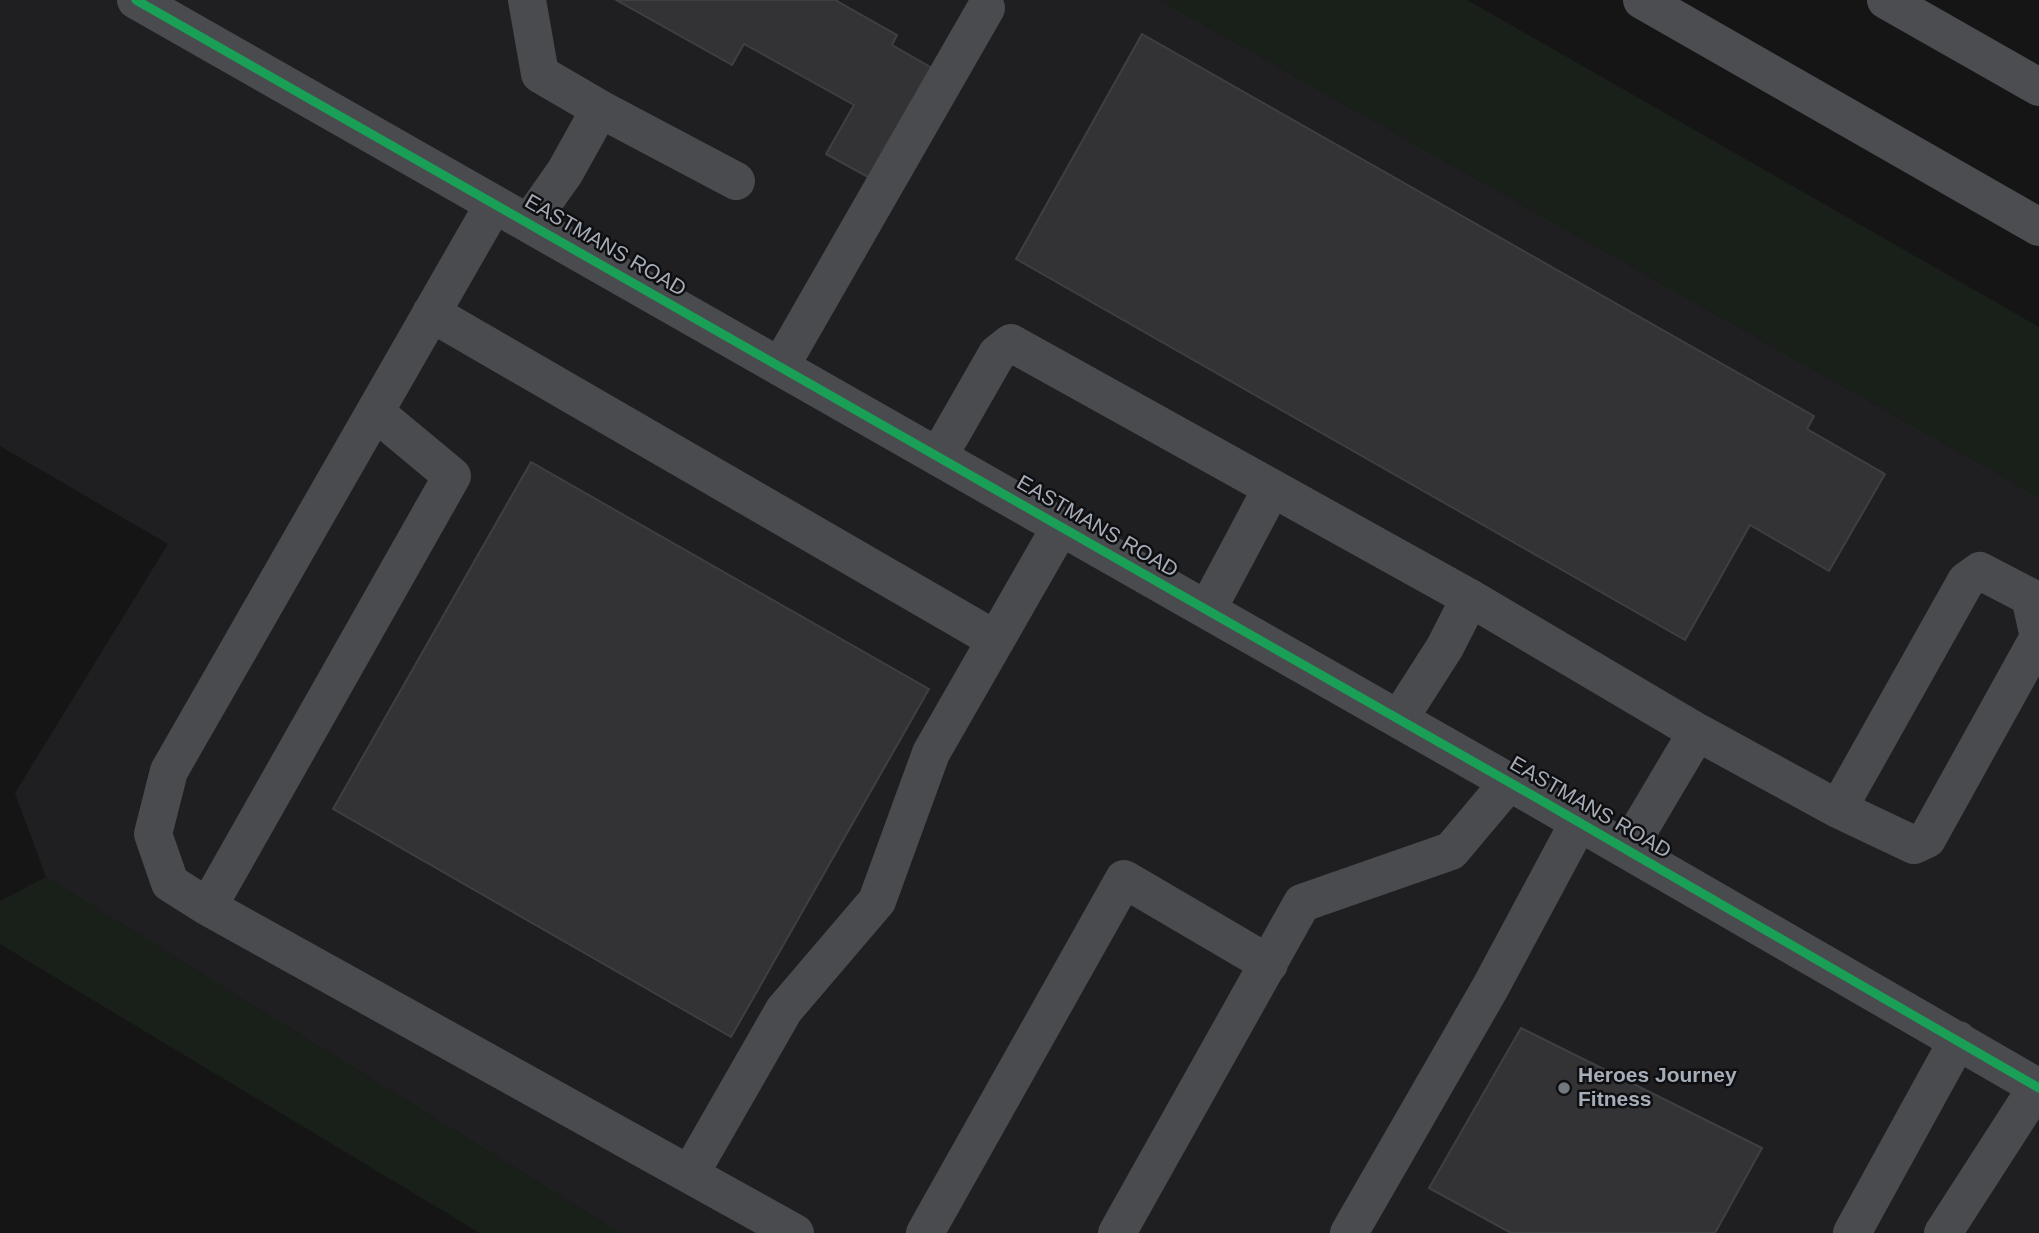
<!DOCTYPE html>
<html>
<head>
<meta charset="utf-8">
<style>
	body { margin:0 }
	canvas { display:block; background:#151515 }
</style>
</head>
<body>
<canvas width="2039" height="1233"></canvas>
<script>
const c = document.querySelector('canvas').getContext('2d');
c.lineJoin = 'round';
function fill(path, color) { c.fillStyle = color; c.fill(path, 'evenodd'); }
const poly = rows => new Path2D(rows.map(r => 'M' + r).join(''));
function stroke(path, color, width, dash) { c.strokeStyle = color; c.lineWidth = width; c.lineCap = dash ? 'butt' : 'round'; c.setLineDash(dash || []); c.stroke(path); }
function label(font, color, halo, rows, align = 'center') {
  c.font = font + ' Helvetica,sans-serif'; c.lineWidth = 5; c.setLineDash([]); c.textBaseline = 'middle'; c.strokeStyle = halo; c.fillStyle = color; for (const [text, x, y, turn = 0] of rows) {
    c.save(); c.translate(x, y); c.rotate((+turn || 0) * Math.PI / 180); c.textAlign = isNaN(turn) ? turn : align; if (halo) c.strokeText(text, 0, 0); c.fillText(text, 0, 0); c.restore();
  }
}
fill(poly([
	[0,0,1160,0,2039,497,2039,1233,620,1233,46,877,15,793,168,544,0,446]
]), '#1f1f21');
fill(poly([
	[1160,0,1467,0,2039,327,2039,497],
	[46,877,620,1233,480,1233,0,944,0,901]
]), '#192019');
const building = poly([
	[616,0,835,0,897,35,892,45,932,68,870,178,826,154,854,105,744,44,732,65,616,0],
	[1142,34,1814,416,1807,429,1885,474,1829,571,1750,525,1685,640,1016,259,1142,34],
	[531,462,929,689,731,1037,333,809,531,462],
	[1521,1028,1762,1148,1715,1233,1511,1233,1429,1188,1521,1028]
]);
fill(building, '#333335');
stroke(building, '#3d3f42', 2);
stroke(poly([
	[136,0,1537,798,2039,1088],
	[527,0,540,74,600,109],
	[494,204,169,771,153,834,170,883,208,907,795,1233],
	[529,223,565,172,600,109,736,181],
	[431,313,996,640],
	[780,367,986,8],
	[938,457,997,354,1011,343,1470,598,1697,732,1627,850],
	[1207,610,1272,488],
	[1399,719,1445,647,1470,598],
	[1697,732,1838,809,1914,845,1927,839,2039,637,2030,597,1980,571,1966,581,1838,809],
	[208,907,452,476,375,412],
	[690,1174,784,1010,877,901,931,753,1061,526],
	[925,1233,1124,879,1269,964],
	[1117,1233,1302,903,1451,851,1509,782],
	[1349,1233,1490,988,1579,822],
	[1852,1233,1958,1040],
	[1943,1233,2037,1087]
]), '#494b4e', 38);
stroke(poly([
	[1642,0,2039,227],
	[1886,0,2039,87]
]), '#4b4d50', 38);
stroke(poly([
	[136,0,1537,798,2039,1088]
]), '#1a9f57', 9);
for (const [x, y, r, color] of [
	[1564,1088,7,"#73787f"]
]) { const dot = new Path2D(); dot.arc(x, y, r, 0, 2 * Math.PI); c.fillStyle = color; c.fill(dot); stroke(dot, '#0f0f11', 2.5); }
label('21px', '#a5adb8', '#0f0f11', [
	["EASTMANS ROAD",605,246,30],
	["EASTMANS ROAD",1097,527,30],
	["EASTMANS ROAD",1590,808,30]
]);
label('bold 21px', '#a5adb8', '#0f0f11', [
	["Heroes Journey",1578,1076],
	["Fitness",1578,1100]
], 'left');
</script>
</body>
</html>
